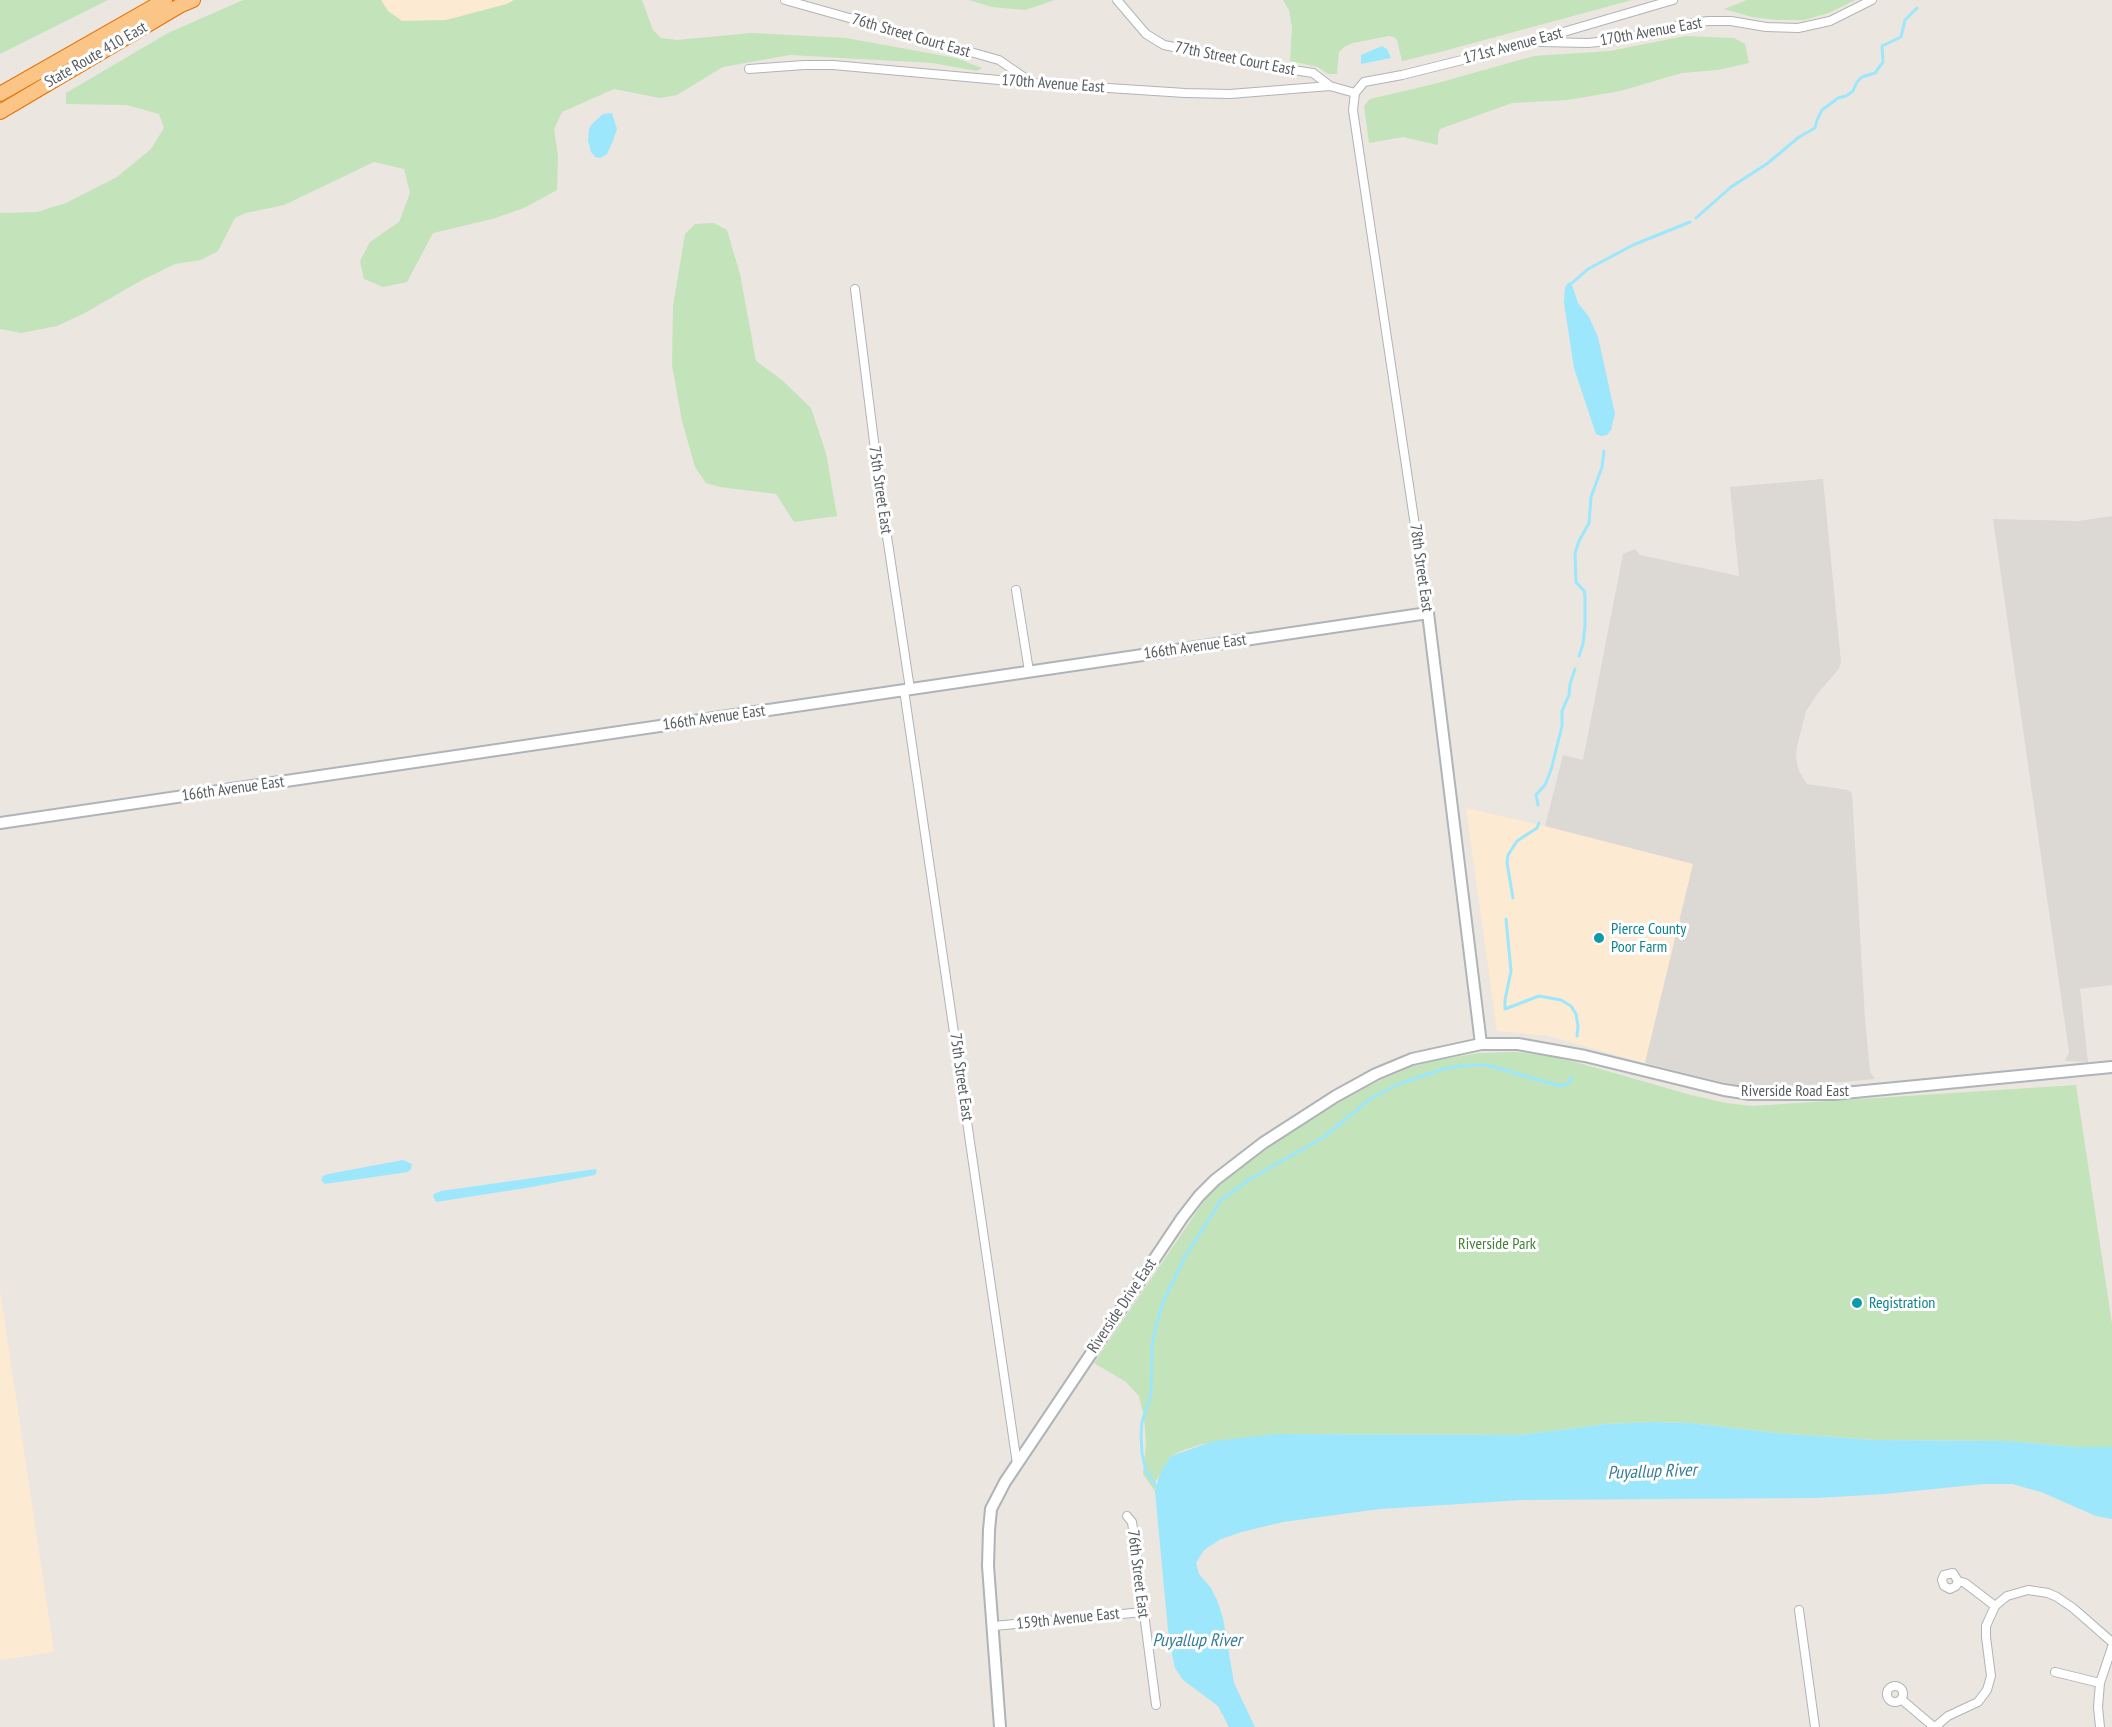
<!DOCTYPE html>
<html>
<head>
<meta charset="utf-8">
<style>
	body { margin:0 }
	canvas { display:block; background:#ebe6df }
</style>
</head>
<body>
<canvas width="2112" height="1727"></canvas>
<script>
const c = document.querySelector('canvas').getContext('2d');
c.lineJoin = 'round';
function fill(path, color) { c.fillStyle = color; c.fill(path, 'evenodd'); }
const poly = rows => new Path2D(rows.map(r => 'M' + r).join(''));
function stroke(path, color, width, dash) { c.strokeStyle = color; c.lineWidth = width; c.lineCap = dash ? 'butt' : 'round'; c.setLineDash(dash || []); c.stroke(path); }
function label(font, color, halo, rows, align = 'center') {
  c.font = font + ' "PT Sans Narrow",sans-serif'; c.lineWidth = 6; c.setLineDash([]); c.textBaseline = 'middle'; c.strokeStyle = halo; c.fillStyle = color; for (const [text, x, y, turn = 0] of rows) {
    c.save(); c.translate(x, y); c.rotate((+turn || 0) * Math.PI / 180); c.textAlign = isNaN(turn) ? turn : align; if (halo) c.strokeText(text, 0, 0); c.fillText(text, 0, 0); c.restore();
  }
}
fill(poly([
	[381,0,514,0,507,4,446,20,402,21,388,11],
	[1466,808,1545,826,1693,864,1645,1063,1548,1036,1497,1031],
	[0,1290,54,1652,0,1660]
]), '#fcead2');
fill(poly([
	[1823,479,1841,662,1839,669,1818,693,1806,711,1797,746,1796,759,1799,771,1807,784,1848,790,1852,793,1865,1019,1870,1072,1875,1079,1776,1088,1739,1086,1645,1063,1693,864,1545,826,1563,755,1583,760,1623,554,1635,549,1640,555,1739,576,1730,487],
	[2112,516,2112,985,2080,989,2088,1062,2065,1061,2069,1052,1993,519,2079,521]
]), '#dcd8d4');
fill(poly([
	[0,0,108,0,0,54],
	[243,0,381,0,388,11,402,21,446,20,507,4,514,0,642,0,653,30,661,38,677,40,752,33,846,38,956,58,982,68,977,71,932,63,790,55,723,67,677,95,660,98,614,89,562,112,554,129,558,156,557,190,524,208,492,219,433,233,407,282,383,287,364,279,360,261,370,242,399,222,410,193,404,169,374,162,284,205,246,213,235,218,218,251,201,260,175,264,142,280,83,314,57,326,21,333,0,329,0,213,37,212,66,203,117,177,151,149,164,128,159,114,127,105,66,104,66,93,168,33],
	[969,0,1055,0,1025,10,992,7],
	[1283,0,1632,0,1440,52,1402,61,1397,40,1394,37,1389,36,1353,43,1344,47,1339,52,1337,74,1328,74,1318,67,1290,61,1292,28,1289,10],
	[1747,0,1855,0,1829,13,1804,20,1777,20,1752,17,1724,9],
	[1685,36,1734,38,1745,44,1749,63,1718,70,1682,73,1620,91,1568,100,1512,103,1440,129,1438,135,1438,145,1403,137,1369,143,1364,106,1370,99,1434,84,1534,56,1610,51],
	[714,223,727,230,740,274,756,361,782,380,811,408,826,453,837,516,794,522,776,494,720,487,706,483,695,467,682,421,672,365,673,306,685,234,695,224],
	[1516,1052,1548,1056,1579,1063,1691,1095,1726,1103,1752,1106,2076,1085,2112,1324,2112,1447,2076,1447,2008,1441,1874,1440,1776,1433,1690,1423,1652,1422,1606,1424,1521,1435,1275,1434,1203,1444,1181,1451,1171,1456,1156,1481,1155,1491,1143,1474,1146,1444,1144,1418,1139,1396,1126,1382,1094,1363,1208,1195,1233,1169,1345,1099,1381,1080,1414,1066,1438,1060,1479,1053]
]), '#c3e3bb');
fill(poly([
	[1382,46,1387,49,1391,58,1361,64,1361,55],
	[612,113,617,129,613,141,607,154,600,158,595,157,591,152,588,141,589,129,592,124,603,114],
	[1571,282,1578,303,1589,317,1598,337,1615,414,1611,430,1607,435,1601,436,1596,434,1574,368,1564,303,1565,287,1568,283],
	[403,1160,412,1164,411,1169,408,1172,325,1184,321,1180,323,1176,328,1174],
	[596,1169,597,1172,595,1175,526,1188,442,1201,436,1202,433,1196,434,1194,441,1191,455,1189],
	[1652,1422,1690,1423,1776,1433,1874,1440,2008,1441,2076,1447,2112,1447,2112,1519,2096,1516,2041,1492,2012,1484,1983,1484,1885,1494,1816,1498,1522,1500,1380,1509,1283,1522,1242,1532,1221,1539,1204,1550,1196,1563,1199,1574,1211,1588,1217,1600,1223,1618,1234,1683,1255,1727,1229,1727,1218,1706,1183,1680,1175,1668,1169,1641,1155,1491,1160,1473,1171,1456,1214,1441,1275,1434,1521,1435,1606,1424]
]), '#9de7fc');
stroke(poly([
	[1696,218,1731,187,1768,163,1799,137,1815,128,1817,120,1822,110,1838,98,1846,96,1853,91,1857,82,1862,77,1875,73,1883,62,1882,46,1901,37,1905,20,1917,8],
	[1571,284,1588,269,1633,245,1690,222],
	[1579,656,1583,644,1585,626,1585,596,1584,591,1576,582,1575,553,1579,541,1589,523,1591,497,1602,467,1604,451],
	[1538,805,1536,795,1545,785,1551,770,1562,726,1562,711,1569,695,1570,684,1575,669],
	[1513,898,1507,863,1508,855,1517,841,1537,828,1539,823],
	[1506,919,1511,971,1505,1000,1505,1009,1539,996,1561,1000,1571,1006,1576,1014,1578,1026,1577,1036],
	[1156,1486,1146,1471,1142,1453,1141,1434,1142,1422,1151,1394,1152,1346,1157,1322,1164,1300,1183,1260,1221,1200,1250,1179,1324,1137,1371,1098,1401,1083,1447,1068,1471,1065,1487,1065,1560,1086,1568,1084,1572,1077]
]), '#9de7fc', 3);
const street = poly([
	[785,0,999,60,1031,82],
	[1117,0,1146,34,1164,45,1261,65,1313,73,1330,86],
	[1540,42,1588,43,1616,40,1687,24,1708,21,1731,21,1766,27,1798,28,1830,21,1872,0],
	[749,69,804,65,833,65,1032,83,1185,93,1230,94,1330,86,1355,93],
	[855,289,880,490,910,689],
	[1016,590,1029,671],
	[1428,613,1353,110,1355,93,1364,82,1402,75,1502,50,1673,0],
	[904,690,1017,1464],
	[1127,1516,1132,1522,1156,1705],
	[1958,1581,1956,1586,1950,1589,1944,1586,1942,1580,1944,1575,1953,1573,1958,1581,1965,1583,1995,1606],
	[1799,1610,1815,1727],
	[994,1626,1143,1612],
	[2055,1672,2100,1683],
	'1887 1694a8 8 0 1 1 16 0a8 8 0 1 1-16 0Z',
	[1901,1699,1934,1727],
	[1935,1727,1948,1716,1978,1702,1987,1690,1991,1676,1986,1637,1986,1626,1995,1606,2007,1596,2028,1590,2048,1593,2057,1597,2073,1608,2112,1642],
	[2100,1727,2098,1707,2100,1683,2112,1647]
]);
const secondary = poly([
	[0,823,1428,613,1481,1044],
	[1000,1727,988,1566,989,1530,991,1509,1005,1482,1182,1218,1199,1196,1215,1180,1263,1143,1336,1096,1376,1074,1412,1059,1481,1044,1518,1044,1585,1056,1724,1090,1750,1094,1834,1094,2112,1067]
]);
const highway = poly([
	[0,94,165,0],
	[0,112,181,5,193,0]
]);
stroke(street, '#b0b4b7', 10);
stroke(secondary, '#afb4b7', 14);
stroke(highway, '#e47106', 16);
stroke(street, '#fff', 8);
stroke(secondary, '#fff', 10);
stroke(highway, '#fac587', 14);
for (const [x, y, r, color] of [
	[1599,938,6,"#0f9aa8"],
	[1857,1303,6,"#0f9aa8"]
]) { const dot = new Path2D(); dot.arc(x, y, r, 0, 2 * Math.PI); c.fillStyle = color; c.fill(dot); stroke(dot, '#fff', 2); }
label('16px', '#585d60', '#fff', [
	["170th Avenue East",1651,32,-10],
	["76th Street Court East",911,36,16],
	["171st Avenue East",1513,46,-15],
	["State Route 410 East",96,55,-30],
	["77th Street Court East",1235,59,11],
	["170th Avenue East",1053,84,4],
	["75th Street East",880,490,82],
	["78th Street East",1421,568,82],
	["166th Avenue East",1195,647,-8],
	["166th Avenue East",714,718,-8],
	["166th Avenue East",233,789,-8],
	["75th Street East",961,1077,82],
	["Riverside Road East",1795,1091],
	["Riverside Drive East",1122,1306,-56],
	["76th Street East",1138,1574,83],
	["159th Avenue East",1068,1619,-6]
]);
label('16px', '#0d838f', '#fff', [
	["Pierce County",1611,929],
	["Poor Farm",1611,947],
	["Registration",1869,1303]
], 'left');
label('16px', '#428136', '#fff', [
	["Riverside Park",1497,1244]
]);
label('italic 18px', '#387d9b', '#fff', [
	["Puyallup River",1652,1472,-2],
	["Puyallup River",1197,1641]
]);
</script>
</body>
</html>
